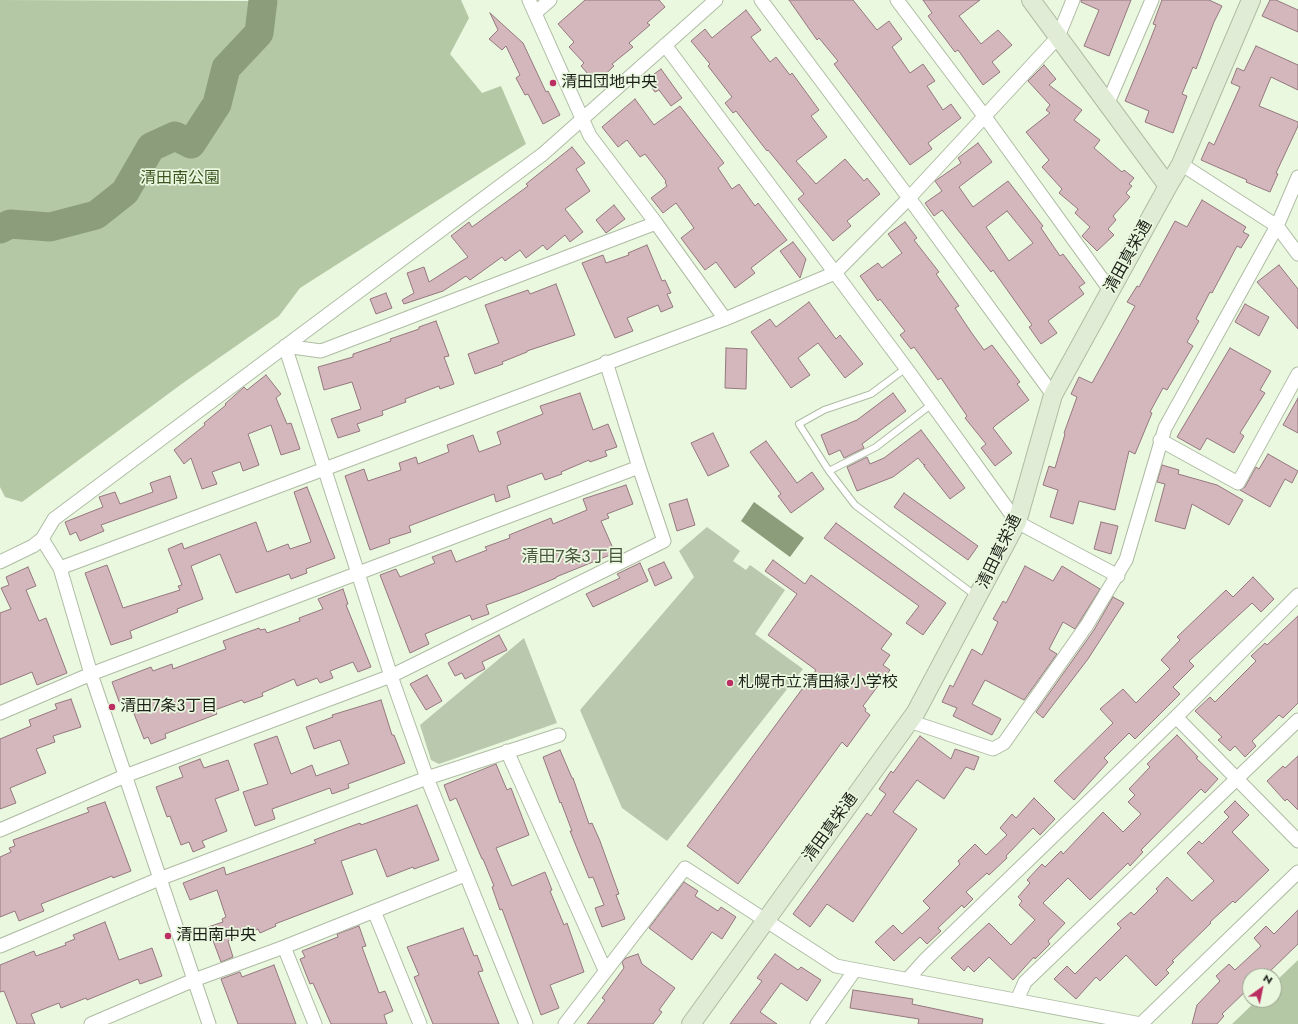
<!DOCTYPE html>
<html>
<head>
<meta charset="utf-8">
<style>
	body { margin:0 }
	#map { position:relative; width:1298px; height:1024px; overflow:hidden; background:#eaf8df; font-family:Jost,sans-serif }
	canvas { display:block }
	.north { position:absolute; left:1242px; top:968px; width:40px; height:40px; box-sizing:border-box; background:#eaf8df; border:1px solid #98a28f; border-radius:50%; rotate:33deg; font-size:11px; font-weight:700; line-height:16px; text-align:center; color:#1c2018 }
	.north::after { content:''; display:block; margin:auto; width:14px; height:18px; background:#bb2e62; clip-path:polygon(50% 0,100% 100%,50% 72%,0 100%) }
</style>
</head>
<body>
<div id="map">
<canvas width="1298" height="1024"></canvas>
<div class="north">N</div>
</div>
<script>
const c = document.querySelector('canvas').getContext('2d');
c.lineJoin = 'round';
function fill(path, color) { c.fillStyle = color; c.fill(path, 'evenodd'); }
const poly = rows => new Path2D(rows.map(r => 'M' + r).join(''));
function stroke(path, color, width, dash) { c.strokeStyle = color; c.lineWidth = width; c.lineCap = dash ? 'butt' : 'round'; c.setLineDash(dash || []); c.stroke(path); }
function label(font, color, halo, rows, align = 'center') {
  c.font = font + ' Jost,"Noto Sans JP",sans-serif'; c.lineWidth = 3.5; c.setLineDash([]); c.textBaseline = 'middle'; c.strokeStyle = halo; c.fillStyle = color; for (const [text, x, y, turn = 0] of rows) {
    c.save(); c.translate(x, y); c.rotate((+turn || 0) * Math.PI / 180); c.textAlign = isNaN(turn) ? turn : align; if (halo) c.strokeText(text, 0, 0); c.fillText(text, 0, 0); c.restore();
  }
}
fill(poly([
	[707,527,740,551,733,561,746,570,750,565,785,590,755,634,803,669,667,841,622,808,580,710,694,577,679,551],
	[524,638,557,723,439,764,431,760,420,725]
]), '#bac8ae');
fill(poly([
	[0,0,254,1,254,15,221,68,236,67,246,62,266,36,269,12,278,0,461,0,469,18,450,54,482,93,501,86,526,144,300,288,279,316,183,383,22,502,5,497,0,487],
	[1298,960,1298,1024,1232,1024,1257,1000,1274,1000,1274,983]
]), '#b5c8a5');
fill(poly([
	[256,0,276,0,267,13,263,38,253,46,243,61,226,68,227,59,237,49,257,12],
	[754,502,804,538,790,557,741,521]
]), '#8b9d7b');
stroke(poly([
	[0,229,10,224,50,227,96,215,125,192,151,147,175,136,191,144,217,104,226,68,259,33,263,0]
]), '#8b9d7b', 29);
const building = poly([
	[585,0,659,0,665,7,647,23,650,25,629,43,633,47,612,64,614,66,596,83,581,66,584,63,569,47,574,42,558,24,585,0],
	[789,0,853,0,877,30,889,21,902,39,892,47,910,73,923,64,935,81,927,86,943,110,951,104,961,118,928,143,932,149,910,165,834,64,838,61,819,38,817,40,789,0],
	[923,0,980,0,959,16,981,44,998,30,1012,45,992,62,1000,72,983,85,958,50,955,52,928,16,932,13,923,0],
	[1081,0,1131,0,1109,56,1084,46,1099,10,1081,2,1081,0],
	[1162,0,1209,0,1222,6,1214,22,1196,69,1193,67,1182,94,1187,96,1173,133,1145,122,1149,111,1125,101,1147,48,1156,25,1153,24,1162,0],
	[1270,0,1276,0,1298,10,1298,32,1262,16,1270,0],
	[746,10,761,30,751,37,770,62,776,57,790,75,792,73,819,110,811,116,827,137,796,161,816,184,845,159,864,181,867,178,880,194,847,221,851,226,833,241,798,199,804,194,768,150,767,151,736,111,733,113,725,103,732,97,708,66,710,64,691,41,705,29,712,38,746,10],
	[490,13,523,43,546,92,548,91,560,115,543,124,528,94,525,95,516,78,520,75,506,46,502,50,489,39,498,30,490,13],
	[1256,46,1298,65,1298,90,1271,77,1259,106,1298,122,1298,126,1276,173,1278,174,1270,192,1246,182,1247,180,1201,160,1209,142,1214,145,1240,87,1231,83,1237,68,1244,71,1256,46],
	[1044,65,1056,79,1049,85,1082,110,1074,120,1100,140,1094,148,1122,172,1124,170,1134,178,1129,184,1132,186,1126,193,1130,197,1113,216,1116,220,1108,229,1114,235,1097,251,1082,236,1090,227,1075,213,1078,209,1059,193,1062,189,1042,167,1049,160,1026,132,1050,113,1046,110,1050,105,1028,81,1044,65],
	[661,69,682,98,671,106,659,90,655,92,646,80,661,69],
	[635,99,654,125,680,106,724,163,718,168,732,189,739,184,755,206,758,203,787,240,751,268,755,273,735,288,716,262,705,270,681,238,694,228,676,203,663,213,651,198,667,186,665,182,666,181,645,154,640,157,627,140,618,147,602,127,635,99],
	[978,143,992,162,959,187,973,207,1008,181,1043,226,1041,228,1060,256,1063,254,1085,283,1079,287,1084,294,1048,321,1057,333,1041,344,1029,327,1032,325,993,270,991,272,942,210,934,216,925,203,942,191,935,181,961,163,958,158,978,143],
	[1007,211,1033,243,1009,261,986,227,1007,211],
	[572,147,585,163,576,169,590,191,565,209,583,232,570,242,565,235,547,250,543,245,526,258,520,250,505,261,502,257,470,280,466,276,443,291,404,304,402,300,414,293,407,273,424,267,429,282,468,257,451,236,469,222,472,227,528,186,526,184,572,147],
	[1202,200,1246,227,1243,232,1249,235,1241,248,1237,246,1212,293,1210,292,1196,319,1199,321,1187,342,1193,346,1167,390,1163,388,1150,412,1152,413,1135,454,1129,451,1115,510,1079,501,1073,524,1050,517,1058,490,1043,485,1049,466,1055,468,1065,434,1064,433,1077,397,1071,394,1079,377,1092,383,1135,306,1127,302,1137,286,1139,287,1175,221,1187,227,1202,200],
	[614,205,625,219,606,233,596,220,614,205],
	[905,222,917,238,914,240,939,272,936,274,959,306,955,308,971,332,984,350,992,345,1020,382,1017,384,1029,400,996,425,993,428,1012,453,995,466,981,448,986,444,965,418,967,416,941,378,938,380,914,347,911,349,900,335,905,331,880,299,878,301,860,276,878,263,882,268,902,253,888,234,905,222],
	[793,242,806,259,800,278,780,251,793,242],
	[647,245,662,281,665,280,671,293,667,294,673,307,661,312,658,305,627,318,633,331,615,338,582,263,603,255,606,263,629,255,628,253,647,245],
	[1279,265,1298,289,1298,329,1257,282,1279,265],
	[556,284,575,335,527,351,527,352,502,362,503,364,475,374,468,354,499,343,485,305,528,290,530,294,556,284],
	[386,293,392,308,376,314,370,299,386,293],
	[809,302,836,339,840,335,863,364,845,378,818,343,798,358,810,375,791,388,751,332,770,319,776,327,809,302],
	[1245,304,1269,317,1259,336,1235,322,1245,304],
	[436,321,449,356,444,357,454,384,440,389,439,386,405,399,406,402,382,411,383,415,357,424,360,431,338,438,331,419,361,409,352,382,324,390,318,367,353,357,353,354,391,341,390,339,419,329,419,327,436,321],
	[726,348,747,349,746,389,725,388,726,348],
	[1230,348,1271,371,1260,390,1265,393,1240,433,1244,436,1234,453,1207,438,1200,450,1177,437,1230,348],
	[266,375,281,394,276,398,287,424,291,423,300,449,281,455,271,425,248,434,259,465,243,471,240,462,212,472,217,484,202,489,191,458,184,464,174,450,205,425,204,423,226,405,225,404,244,387,247,390,266,375],
	[580,393,593,430,608,424,617,447,605,451,607,456,590,462,589,460,561,472,562,474,545,480,542,473,507,486,510,497,496,502,494,494,409,526,411,532,389,539,390,543,370,550,345,476,364,469,368,481,401,470,399,463,416,457,418,464,449,452,447,445,473,435,479,452,501,444,497,432,543,414,540,406,580,393],
	[893,393,906,411,862,444,864,448,844,458,840,450,829,455,821,435,857,420,893,393],
	[1298,398,1298,433,1283,425,1298,398],
	[921,430,965,488,950,499,924,466,925,464,924,465,918,458,893,477,857,491,847,467,867,457,870,464,884,458,921,430],
	[713,433,729,466,708,476,691,443,713,433],
	[766,441,797,483,812,472,824,489,791,513,778,496,781,494,750,452,766,441],
	[1268,454,1298,471,1292,483,1285,479,1270,507,1240,490,1245,487,1256,467,1259,469,1268,454],
	[1162,465,1179,470,1178,474,1217,485,1243,500,1229,525,1192,504,1185,529,1155,521,1165,484,1157,482,1162,465],
	[170,476,177,498,101,525,104,531,80,541,76,532,70,535,65,522,103,507,99,497,115,492,120,504,153,492,150,483,170,476],
	[626,485,633,504,607,514,609,518,601,521,615,553,556,577,556,578,520,593,486,605,489,614,472,620,470,615,425,634,429,644,410,653,380,575,396,569,400,577,435,563,432,557,451,550,456,562,487,550,485,547,510,538,509,535,551,518,553,524,587,510,583,499,626,485],
	[307,487,335,558,306,569,307,573,291,579,289,574,236,593,220,554,191,566,203,599,177,609,178,612,130,631,132,638,111,645,85,573,107,565,123,608,180,590,178,586,182,585,168,549,182,543,184,549,256,522,267,552,288,544,290,549,311,542,294,492,307,487],
	[904,493,978,546,968,560,894,507,904,493],
	[687,499,695,525,677,531,669,504,687,499],
	[1101,522,1118,526,1111,554,1094,549,1101,522],
	[836,523,946,603,923,635,906,623,919,606,824,538,836,523],
	[773,560,805,584,811,575,892,634,881,649,890,655,883,665,890,670,863,706,866,709,865,711,870,715,847,747,842,742,738,884,687,846,816,670,768,635,797,594,765,571,773,560],
	[664,562,672,578,655,586,648,569,664,562],
	[640,563,648,581,593,607,586,594,620,578,617,574,640,563],
	[1025,566,1053,581,1062,566,1100,589,1075,629,1063,622,1049,649,1057,654,1024,700,985,680,972,704,1001,719,992,735,953,716,957,708,942,702,950,685,953,687,972,649,982,655,998,622,993,619,1003,601,1006,603,1025,566],
	[28,567,36,586,26,590,39,621,46,618,67,673,37,685,32,672,0,685,0,613,11,609,1,588,9,585,6,577,28,567],
	[1253,577,1274,599,1261,612,1252,603,1189,661,1194,666,1173,687,1180,694,1135,739,1129,733,1104,758,1108,762,1074,800,1054,781,1113,723,1100,709,1123,689,1136,703,1170,669,1161,660,1180,640,1177,637,1226,590,1233,597,1253,577],
	[343,589,348,604,346,605,371,667,358,672,353,662,330,671,333,678,320,683,317,678,297,686,294,679,262,693,263,696,244,703,242,700,215,710,217,714,165,734,166,738,151,744,148,737,144,739,129,701,120,704,112,682,151,667,153,671,172,664,173,669,226,649,223,641,259,628,260,630,265,629,267,633,300,621,299,618,323,609,318,599,343,589],
	[1113,597,1124,603,1088,659,1043,718,1036,712,1094,630,1113,597],
	[1298,616,1298,703,1283,718,1279,715,1252,741,1256,746,1245,757,1235,746,1230,751,1218,740,1222,737,1195,711,1210,697,1215,702,1256,661,1251,656,1265,643,1267,645,1298,616],
	[499,635,507,650,482,662,485,669,465,679,462,673,455,676,448,663,499,635],
	[427,675,442,701,426,710,410,684,427,675],
	[71,699,81,727,53,736,55,742,36,749,46,773,10,788,16,803,0,809,0,739,31,726,29,720,57,709,55,704,71,699],
	[381,700,392,735,394,735,405,763,348,784,349,788,332,794,330,788,272,809,275,819,255,826,243,792,268,784,254,744,277,736,291,774,312,765,316,776,349,764,340,740,314,749,306,727,333,717,332,715,381,700],
	[1177,735,1198,757,1196,758,1218,779,1205,793,1201,789,1141,850,1143,852,1130,866,1128,863,1090,900,1068,878,1043,903,1065,923,1048,941,1050,944,1035,959,1034,957,1013,980,989,957,974,972,968,966,964,971,951,958,989,923,1011,945,1035,920,1019,905,1022,901,1018,897,1030,883,1027,880,1042,864,1045,867,1061,851,1063,854,1103,812,1123,832,1141,814,1128,802,1135,795,1129,789,1150,767,1147,764,1177,735],
	[920,736,951,759,955,749,979,757,974,770,966,767,944,799,917,780,893,812,917,829,853,922,827,904,810,927,793,914,867,813,871,816,886,794,879,789,891,771,893,773,920,736],
	[560,750,572,778,573,778,589,824,592,823,600,841,619,894,616,895,625,919,602,927,595,908,604,905,593,877,589,878,570,831,572,831,561,802,560,803,543,757,560,750],
	[1298,756,1298,810,1287,799,1285,801,1267,781,1283,766,1285,768,1298,756],
	[200,759,204,768,228,760,239,790,215,799,227,831,202,841,205,847,193,852,189,842,181,845,170,816,167,817,156,787,183,777,179,767,200,759],
	[496,764,507,790,511,788,529,835,496,848,512,886,545,872,552,890,550,891,564,925,567,923,584,972,550,985,559,1008,541,1015,502,909,500,910,492,887,494,886,483,859,482,859,456,798,450,801,444,785,496,764],
	[1034,798,1055,819,1040,835,1033,828,1006,856,1007,858,989,875,987,873,966,892,973,899,964,908,962,905,938,928,941,931,927,944,920,937,894,961,875,942,893,925,902,934,930,908,923,901,960,864,958,861,975,844,986,855,1007,835,1000,828,1012,814,1016,818,1034,798],
	[1235,801,1249,815,1232,832,1269,870,1235,903,1233,901,1210,922,1211,923,1172,961,1174,962,1166,970,1169,973,1156,986,1126,955,1100,981,1096,977,1076,999,1054,979,1067,966,1075,974,1121,928,1117,924,1131,912,1134,915,1158,891,1156,889,1167,877,1192,901,1214,881,1187,853,1199,841,1202,844,1229,817,1224,812,1235,801],
	[105,802,131,871,113,878,112,876,41,904,44,911,19,921,15,911,0,917,0,857,11,852,9,848,15,846,13,840,89,812,87,808,105,802],
	[417,805,439,860,414,869,413,867,387,877,376,849,341,861,353,894,275,924,276,926,260,933,258,929,228,941,233,957,221,962,208,927,223,922,222,919,226,917,217,890,190,900,183,883,224,867,226,875,316,843,314,840,330,834,360,823,361,825,417,805],
	[684,882,698,891,695,896,718,911,721,907,736,917,722,939,712,932,692,960,649,928,684,882],
	[1298,910,1298,944,1265,976,1250,976,1250,987,1222,1014,1224,1016,1217,1024,1192,1024,1197,1005,1220,981,1216,976,1229,964,1235,970,1261,946,1254,938,1266,926,1274,934,1298,910],
	[105,922,119,960,152,948,162,976,140,984,138,979,87,1000,86,998,61,1008,59,1003,31,1014,35,1024,17,1024,4,991,0,992,0,965,34,951,36,956,66,945,65,943,75,939,73,935,105,922],
	[359,926,366,946,362,947,379,993,385,991,393,1011,384,1015,387,1024,331,1024,313,983,310,984,300,959,305,957,302,951,338,937,337,934,359,926],
	[463,928,474,956,477,955,483,971,478,972,499,1024,433,1024,414,977,419,975,407,947,463,928],
	[638,954,642,964,675,988,659,1010,662,1012,653,1024,587,1024,605,1000,602,998,624,968,622,962,626,958,638,954],
	[775,954,798,970,801,967,821,980,807,1001,781,983,760,1012,777,1024,730,1024,762,981,757,978,775,954],
	[274,965,296,1024,238,1024,221,979,240,972,242,977,274,965],
	[853,990,913,999,912,1004,983,1019,982,1024,918,1024,919,1019,850,1008,853,990]
]);
fill(building, '#d4b7bd');
stroke(building, '#94787e', 1);
const lane = poly([
	[906,368,871,394,824,410,799,424,829,471,855,505,976,596],
	[829,471,876,447,932,404]
]);
const street = poly([
	[529,0,590,136,656,223,725,319],
	[761,0,909,198,1053,395],
	[897,0,985,117,1110,290],
	[535,13,550,0],
	[665,45,906,368,1017,522,1118,576],
	[1107,105,1152,0],
	[1181,164,1277,226,1298,254],
	[1160,440,1238,483,1298,374],
	[42,539,60,568,91,674,209,1024],
	[0,562,33,546,42,539,54,519,543,154,716,0],
	[60,568,725,319,835,273,909,198,1058,37,1073,0],
	[0,713,91,674,639,467],
	[1176,717,1298,841],
	[909,721,993,749,1004,743,1087,625,1126,560,1165,428,1277,226,1298,177],
	[507,751,605,970],
	[0,830,125,776,391,676,664,541,639,467,606,362],
	[374,911,420,1024],
	[0,946,159,879,427,778,559,735],
	[284,947,315,1024],
	[908,979,924,961,1176,717,1298,595],
	[1017,1000,1025,982,1298,720],
	[91,1024,194,980,284,947,465,875],
	[526,1024,427,778,391,676,285,346,321,351,656,223],
	[565,1024,685,868,836,966,1141,1024,1298,872],
	[817,1024,855,970]
]);
const secondary = poly([
	[1168,186,1181,164,1251,0],
	[691,1024,916,712,1017,522,1053,395,1168,186,1031,0]
]);
stroke(lane, '#afbca4', 8);
stroke(street, '#afbca4', 15);
stroke(secondary, '#afbca4', 20);
stroke(lane, '#fff', 6);
stroke(street, '#fff', 13);
stroke(secondary, '#e0ecd5', 18);
for (const [x, y, r, color] of [
	[553,83,4,"#bb2e62"],
	[730,683,4,"#bb2e62"],
	[112,707,4,"#bb2e62"],
	[168,936,4,"#bb2e62"]
]) { const dot = new Path2D(); dot.arc(x, y, r, 0, 2 * Math.PI); c.fillStyle = color; c.fill(dot); stroke(dot, '#eaf8df', 1.5); }
label('16px', '#1c2018', '#eaf8df', [
	["清田団地中央",561,83],
	["札幌市立清田緑小学校",738,683],
	["清田7条3丁目",120,707],
	["清田南中央",176,936]
], 'left');
label('16px', '#3c5521', '#eaf8df', [
	["清田南公園",180,179]
]);
label('16px', '#1c2018', '#eaf8df', [
	["清田真栄通",1129,257,-61],
	["清田真栄通",1000,552,-64],
	["清田真栄通",831,828,-54]
]);
label('17px', '#4c5742', '#eaf8df', [
	["清田7条3丁目",573,558]
]);
</script>
</body>
</html>
